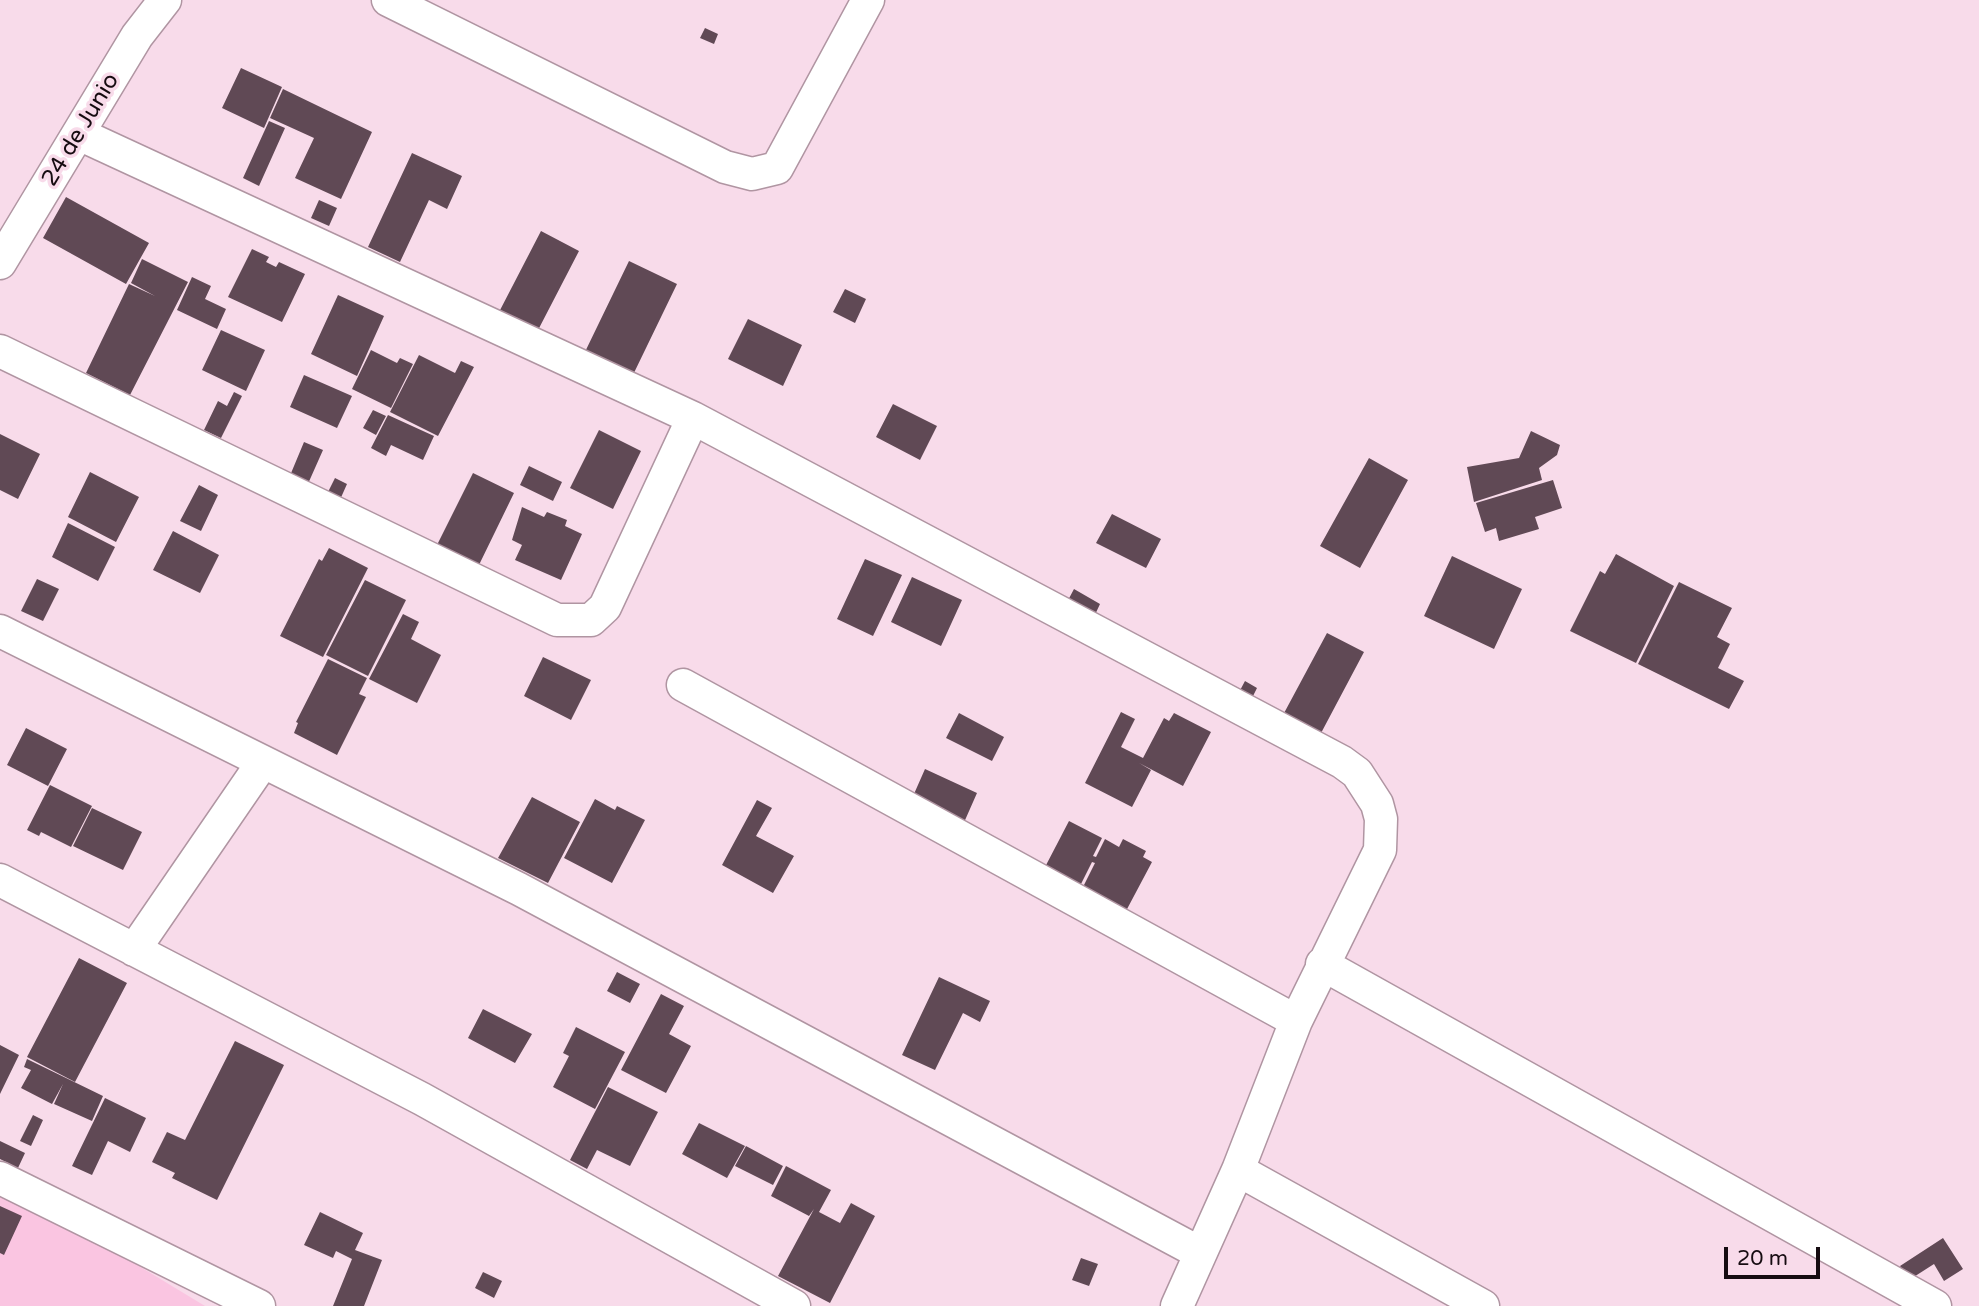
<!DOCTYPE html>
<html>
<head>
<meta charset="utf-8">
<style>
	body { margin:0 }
	#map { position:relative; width:1979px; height:1306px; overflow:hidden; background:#f8dbea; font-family:"Varela Round",sans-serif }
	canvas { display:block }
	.scale { position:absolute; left:1724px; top:1247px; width:96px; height:32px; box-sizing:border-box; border:4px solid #160c11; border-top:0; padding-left:9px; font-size:21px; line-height:24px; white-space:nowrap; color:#160c11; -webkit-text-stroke:5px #f8dbea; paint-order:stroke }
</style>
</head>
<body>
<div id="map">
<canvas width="1979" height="1306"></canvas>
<div class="scale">20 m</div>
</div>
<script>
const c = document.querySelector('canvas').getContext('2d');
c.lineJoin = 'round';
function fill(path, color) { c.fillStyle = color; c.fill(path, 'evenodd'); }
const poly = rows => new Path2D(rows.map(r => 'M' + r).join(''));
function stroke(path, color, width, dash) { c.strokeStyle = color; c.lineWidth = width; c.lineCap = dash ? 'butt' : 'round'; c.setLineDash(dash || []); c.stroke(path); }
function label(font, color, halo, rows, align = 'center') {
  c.font = font + ' "Varela Round",sans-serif'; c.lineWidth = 7; c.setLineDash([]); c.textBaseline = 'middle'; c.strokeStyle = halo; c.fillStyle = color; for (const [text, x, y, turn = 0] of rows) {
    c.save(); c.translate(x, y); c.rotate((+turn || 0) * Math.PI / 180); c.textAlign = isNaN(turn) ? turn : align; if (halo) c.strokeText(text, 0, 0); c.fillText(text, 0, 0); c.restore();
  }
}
fill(poly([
	[0,1182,205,1306,0,1306]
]), '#fac5e1');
fill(poly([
	[705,28,718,34,714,44,700,38],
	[241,68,282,87,264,128,222,108],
	[283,89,372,132,341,199,295,178,314,138,270,118],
	[269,121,285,128,259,186,243,178],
	[412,153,462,176,447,209,429,200,400,262,368,247],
	[66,197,149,243,126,284,43,238],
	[319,200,337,208,329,226,311,218],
	[541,231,579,251,536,334,498,314],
	[252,249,269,257,266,262,276,267,279,262,305,274,282,322,228,297],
	[142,259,188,282,130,395,86,373,129,284,155,296,131,283],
	[629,261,677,284,631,379,583,356],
	[192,277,211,286,205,299,226,309,217,329,177,310],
	[845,289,866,299,855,323,833,312],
	[338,295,384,316,357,376,311,354],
	[748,319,802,345,783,386,728,359],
	[221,330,265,350,246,391,202,370],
	[371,350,397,363,400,358,413,364,391,408,352,389],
	[419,355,455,373,461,361,474,367,438,436,390,412],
	[304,375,352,396,337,428,290,407],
	[234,392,242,396,221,438,204,430,218,401,227,406],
	[893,404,937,426,920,460,876,437],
	[373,410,386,416,376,435,363,428],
	[388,415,434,436,423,460,391,445,386,456,371,448],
	[599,430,641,451,613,509,570,488],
	[1531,431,1560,445,1557,455,1539,468,1542,480,1474,502,1467,467,1519,458],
	[0,434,40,454,18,499,0,490],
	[304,442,323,450,307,486,289,478],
	[1369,458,1408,480,1360,568,1320,546],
	[529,466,562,482,553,501,520,485],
	[90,472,139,497,116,542,68,517],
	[473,473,514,493,477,569,437,545],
	[335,478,347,484,339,502,326,496],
	[1553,480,1562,508,1535,517,1539,529,1499,541,1496,528,1485,532,1476,503],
	[199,485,218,495,201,531,180,521],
	[522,507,544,517,547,512,567,520,565,526,582,534,561,580,515,560,522,545,512,540],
	[1112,514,1161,539,1146,568,1096,543],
	[68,523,115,547,98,581,52,557],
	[173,531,219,555,200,593,153,570],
	[329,548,368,568,323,657,280,636,319,559,322,561],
	[1616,554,1674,586,1636,663,1570,631,1600,571,1605,574],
	[1452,556,1522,589,1494,649,1424,616],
	[865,559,902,575,873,636,837,619],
	[912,577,962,600,941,646,891,622],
	[37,579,59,589,43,621,21,611],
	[365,580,406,600,368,676,326,655],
	[1679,582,1732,608,1717,637,1730,644,1718,668,1744,681,1729,709,1638,664],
	[1074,589,1100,604,1093,619,1066,604],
	[403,614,419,622,411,639,441,655,417,703,369,679],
	[1327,633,1364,652,1320,735,1283,715],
	[543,657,591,680,571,720,524,696],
	[328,659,367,678,359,694,366,697,337,755,294,733,298,723,296,722],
	[1245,681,1257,688,1250,702,1237,696],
	[1121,712,1135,719,1121,747,1143,758,1164,718,1169,721,1174,713,1211,732,1183,786,1139,763,1151,770,1132,807,1085,783],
	[959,713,1004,737,992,761,946,738],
	[26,728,67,749,48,786,7,765],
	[925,769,977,793,962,827,910,803],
	[50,785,92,806,71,847,41,832,39,836,27,830],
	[532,797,580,822,548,883,498,858],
	[595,799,615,810,617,806,645,820,612,883,564,858],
	[757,800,772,808,756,836,794,856,773,893,722,865],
	[92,808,142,832,123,870,73,846],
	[1069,821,1102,838,1093,856,1096,857,1105,839,1119,847,1123,839,1146,851,1143,857,1152,862,1126,911,1082,889,1095,863,1092,862,1079,888,1044,869],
	[79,958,127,983,75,1082,27,1057],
	[617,972,640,984,630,1003,607,991],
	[939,977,990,1001,980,1022,963,1013,935,1070,902,1055],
	[661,994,684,1006,669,1034,691,1046,666,1093,621,1070],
	[483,1009,532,1034,515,1063,468,1038],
	[576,1027,625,1052,595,1109,553,1087,569,1056,563,1053],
	[235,1041,284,1065,217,1200,172,1178,175,1173,152,1162,167,1132,185,1140],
	[0,1045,19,1055,0,1094],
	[27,1059,103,1096,92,1121,54,1104,63,1084,52,1104,21,1088,31,1070,24,1067],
	[608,1087,658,1112,630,1166,597,1150,587,1169,570,1160],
	[105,1098,146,1118,130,1152,108,1141,92,1175,72,1166],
	[33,1115,43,1120,31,1146,20,1141],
	[699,1123,745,1146,727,1178,682,1154],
	[0,1141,25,1153,18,1168,0,1159],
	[746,1146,783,1166,773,1185,735,1166],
	[786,1166,831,1190,819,1212,840,1223,851,1203,875,1216,830,1303,778,1276,814,1209,809,1216,771,1196],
	[0,1206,22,1216,4,1255,0,1253],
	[320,1212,363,1233,355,1250,382,1260,364,1306,333,1306,352,1259,336,1251,333,1258,304,1245],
	[1943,1238,1963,1269,1944,1281,1934,1264,1909,1280,1900,1266],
	[1081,1258,1098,1264,1089,1286,1072,1280],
	[483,1272,502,1281,494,1298,475,1288]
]), '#604955');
const street = poly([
	[388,0,725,167,752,174,777,168,868,0],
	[79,134,693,418,1342,762,1357,773,1377,804,1381,819,1380,850,1296,1021,1238,1170,1177,1306],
	[0,263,137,36,165,0],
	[0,351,557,620,591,620,605,607,693,418],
	[0,631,519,889,1200,1253],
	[683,685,1296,1021],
	[0,880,422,1099,794,1306],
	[134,950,263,762],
	[1322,964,1935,1306],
	[1238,1170,1483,1306],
	[0,1178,259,1306]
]);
stroke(street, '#b095a2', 35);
stroke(street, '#fff', 32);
label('23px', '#160c11', '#f8dbea', [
	["24 de Junio",81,130,-59]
]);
</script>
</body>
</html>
